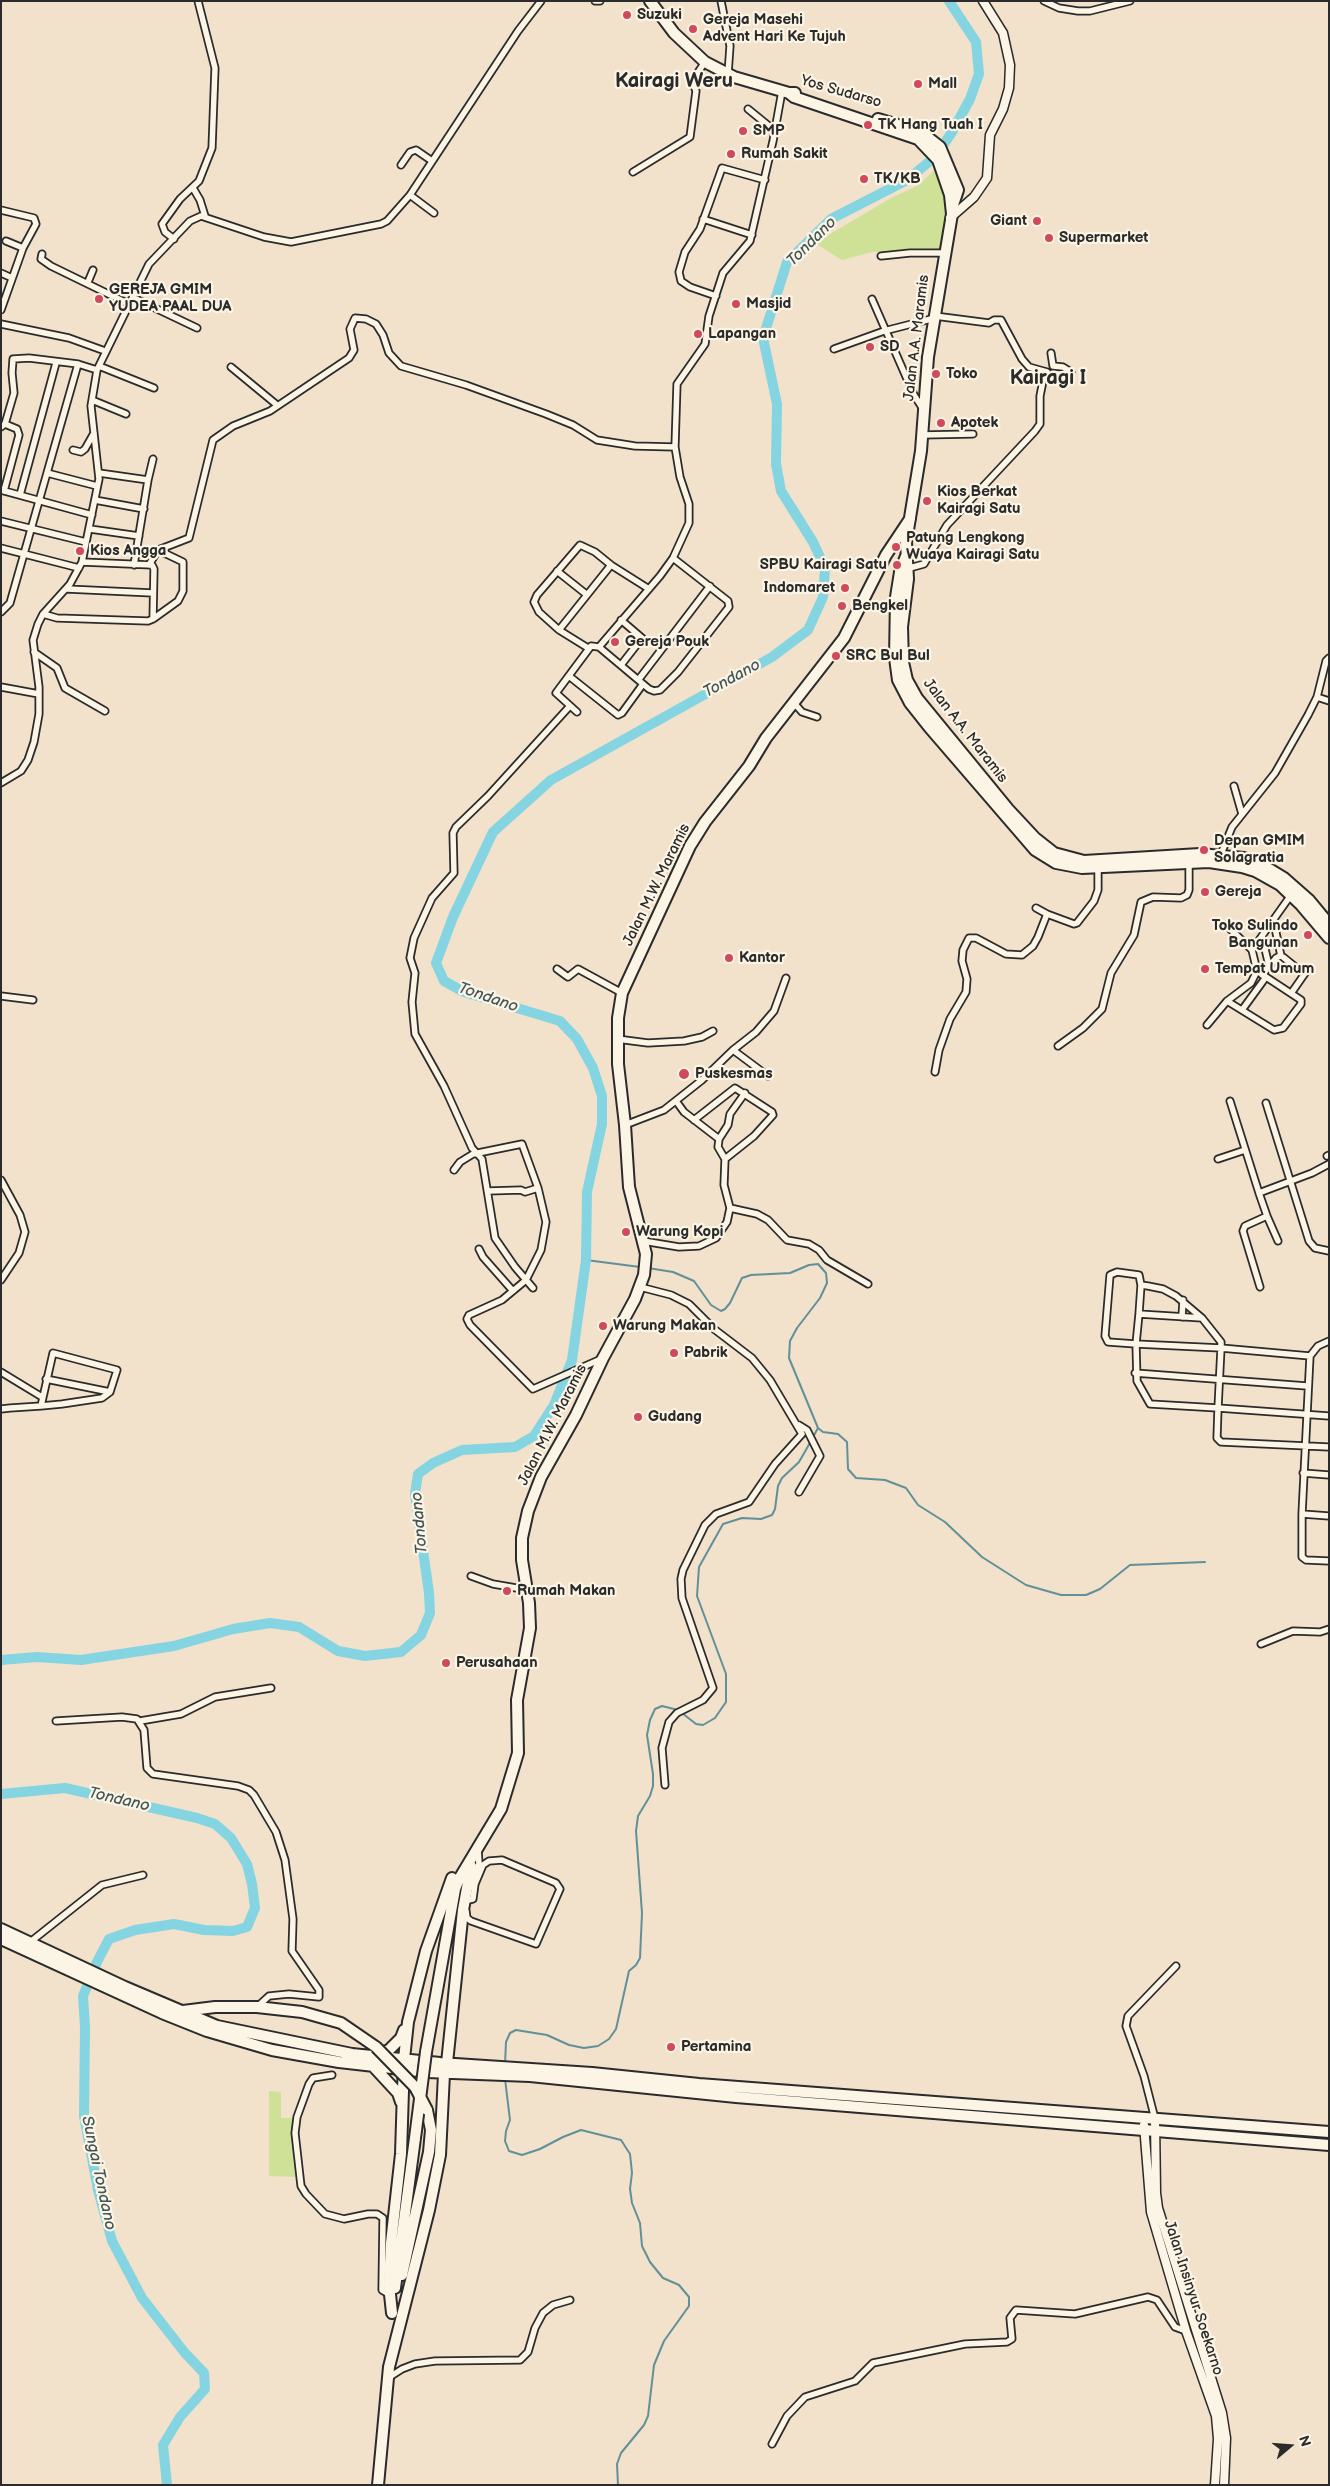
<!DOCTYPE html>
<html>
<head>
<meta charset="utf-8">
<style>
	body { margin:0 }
	#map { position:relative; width:1330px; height:2486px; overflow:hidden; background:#f2e1cb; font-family:"Balsamiq Sans",sans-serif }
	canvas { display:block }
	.frame { position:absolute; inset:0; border:2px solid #2b2b2b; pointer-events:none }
	.north { position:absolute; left:1265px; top:2421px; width:50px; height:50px; -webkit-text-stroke:4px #fcf5e5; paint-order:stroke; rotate:72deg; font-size:14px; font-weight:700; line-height:20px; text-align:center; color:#2b2b2b }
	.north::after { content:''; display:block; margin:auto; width:18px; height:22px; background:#2b2b2b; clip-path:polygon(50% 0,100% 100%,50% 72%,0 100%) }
</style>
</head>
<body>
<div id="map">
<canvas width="1330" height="2486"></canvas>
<div class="frame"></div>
<div class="north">N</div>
</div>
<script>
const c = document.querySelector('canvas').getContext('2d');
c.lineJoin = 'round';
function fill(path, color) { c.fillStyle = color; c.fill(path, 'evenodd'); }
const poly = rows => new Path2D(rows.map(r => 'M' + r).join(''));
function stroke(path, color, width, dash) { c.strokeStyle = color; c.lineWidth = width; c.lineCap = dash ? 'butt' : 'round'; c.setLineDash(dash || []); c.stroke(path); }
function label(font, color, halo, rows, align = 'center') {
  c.font = font + ' "Balsamiq Sans",sans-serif'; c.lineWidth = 4.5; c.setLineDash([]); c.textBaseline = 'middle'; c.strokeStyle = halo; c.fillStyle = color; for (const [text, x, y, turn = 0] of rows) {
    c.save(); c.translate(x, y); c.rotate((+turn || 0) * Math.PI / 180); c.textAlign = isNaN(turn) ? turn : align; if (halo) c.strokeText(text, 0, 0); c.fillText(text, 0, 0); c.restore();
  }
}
fill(poly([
	[938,167,949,196,943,252,872,252,842,260,815,243,891,198,917,186],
	[269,2091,281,2092,281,2118,293,2118,292,2136,296,2177,269,2176]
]), '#cee196');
stroke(poly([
	[586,1260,640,1267],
	[648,1268,673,1272,694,1281,711,1305,721,1311,725,1309,730,1303,742,1278,751,1275,790,1273,809,1265,818,1264,826,1273,827,1283,820,1298,797,1328,790,1341,789,1358,818,1428,823,1432,838,1434,847,1442,848,1469,856,1478,885,1480,906,1488,918,1505,945,1522,982,1557,1026,1585,1061,1595,1086,1595,1100,1589,1130,1565,1205,1562],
	[813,1437,818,1428],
	[682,1713,696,1724,703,1725,715,1718,726,1702,726,1674,697,1596,699,1567,723,1524,742,1518,761,1519,772,1515,775,1509,778,1486,782,1478,799,1462,811,1441],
	[505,2064,506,2042,510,2033,516,2030,547,2035,569,2045,584,2048,598,2046,609,2039,616,2029,629,1971,636,1965,640,1958,642,1913,636,1831,638,1816,650,1796,653,1786,653,1774,647,1735,650,1720,655,1709,662,1706,678,1710],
	[505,2079,510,2120,506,2131,505,2141,509,2151,522,2155,540,2149,563,2137,581,2130,621,2140,630,2154,632,2173,630,2189,632,2203,640,2223,642,2246,650,2262,663,2278,679,2285,689,2297,689,2306,664,2341,654,2365,648,2416,644,2425,621,2453,617,2464,618,2485]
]), '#619099', 2);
stroke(poly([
	[1,1660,37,1657,81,1660,174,1646,233,1629,270,1623,299,1627,338,1651,365,1656,401,1652,421,1635,430,1613,429,1593,415,1494,418,1474,433,1463,462,1450,515,1447,534,1436,554,1405,572,1360,586,1260,587,1192,602,1124,602,1096,593,1068,577,1039,560,1021,464,992,444,981,436,963,453,917,493,832,551,780,772,657,808,630,823,597,825,568,813,542,781,491,776,464,777,404,763,338,787,262,831,219,907,180,936,156,952,132,970,99,979,74,976,42,949,1],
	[1,1794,65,1788,197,1818,215,1824,231,1838,247,1864,252,1884,255,1908,247,1927,233,1931,204,1930,174,1924,135,1930,109,1939,97,1962,83,1996,85,2027,84,2116,98,2190,112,2241,142,2298,185,2353,204,2373,205,2389,180,2417,163,2445,167,2485]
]), '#85d4e2', 10);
const minor = poly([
	[595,1,600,1],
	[721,1,730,46,728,74],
	[1044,1,1059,8,1078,11,1090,11,1130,1],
	[748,109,775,131],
	[401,165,410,152,416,150,432,161],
	[633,172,690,137,696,91,692,81,705,62],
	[193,188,200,200,205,216],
	[410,195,434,213],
	[1,210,34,218,36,224,23,248,1,310],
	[703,219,752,235],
	[174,239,165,232,162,224,180,199,199,181,212,148,215,68,198,1],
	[6,241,23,248],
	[42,254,41,259,51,266,131,305],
	[881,256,910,253,944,253],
	[1,273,12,278],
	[88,282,93,270],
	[716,296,690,287,681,281,679,272,685,252,700,229,722,168,765,180],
	[134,298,197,328],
	[872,299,914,395,923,409],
	[1,324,69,338,105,351],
	[834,349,884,331,935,318],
	[1051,353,1053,366,1063,367,1071,372],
	[99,366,154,388],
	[231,367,277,405],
	[92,400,126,414],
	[1,427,5,424,14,393,12,373,13,359,29,358,78,364,97,370],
	[922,435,973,434],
	[73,450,81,452,85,449,94,433],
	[47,473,97,486],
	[99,473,148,480,134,565],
	[148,480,153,459],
	[1,490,92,515],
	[4,491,19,435,17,429,5,424],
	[20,495,56,363],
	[95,500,144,509],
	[1,521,86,542],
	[90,529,139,536],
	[1,548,79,568],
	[82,562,152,565,154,569,153,619],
	[149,565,158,550,189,538,213,440,233,426,270,411,349,358,354,350,350,329,355,318,366,319,376,324,383,335,389,353,401,366,466,385,546,414,573,425,597,440,635,446,675,447],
	[906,569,924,564,947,525,1035,431,1040,424,1040,396,1044,376,1047,372,1029,367,1022,359,1001,320,994,320,989,323,935,316],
	[557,571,586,594],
	[67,589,153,593],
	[1,612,10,603,78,364],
	[43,614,57,618,148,621,153,619,178,601,183,591,183,562,158,550],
	[559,630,539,612,534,602,537,595,580,545,595,552,611,565],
	[599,647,660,576,673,558,689,523,689,504,680,477,675,447,677,384,705,344,709,316,723,273,750,241,773,141,782,91],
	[588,648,559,630,611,565,649,589],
	[34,652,57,668,65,688,105,711],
	[621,665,642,638,621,620],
	[569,676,618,715,622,713,643,684],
	[639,679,710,586],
	[1,687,39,694],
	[1317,697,1329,701],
	[794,703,802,712,817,717],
	[577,712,556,693,591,646,599,647,649,689,654,691,660,690,678,672,729,607,728,601,673,558],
	[1,783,21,771,28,760,34,742,39,714,39,687,33,640,38,624,43,614,70,584,82,562,99,479,91,406,97,370,149,264,190,221,201,216,264,237,291,242,381,224,387,221,410,195,518,31,541,1],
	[1234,786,1242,814],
	[1221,854,1232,827,1275,773,1308,715,1317,697,1326,661,1329,658],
	[1036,908,1047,914],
	[1271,923,1275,928,1281,956],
	[1262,936,1269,966],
	[1252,950,1291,895],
	[557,969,568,977,578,969,622,993],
	[1262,975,1276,958,1280,956,1283,957,1304,974],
	[1292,992,1308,969],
	[1,996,33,1000],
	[1227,1001,1274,1030,1283,1028,1301,1004,1301,1000,1257,971],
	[1242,1010,1266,977],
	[1207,1025,1227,1001,1251,983,1257,971,1252,950,1226,925],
	[617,1039,648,1043,684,1041,702,1037,713,1031],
	[1058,1046,1083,1028,1102,1009,1111,973,1134,935,1141,902,1153,897,1181,898,1187,895,1189,890,1189,863],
	[733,1050,768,1076],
	[935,1072,939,1050,950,1019,966,992,967,979,962,961,963,950,969,938,976,938,1006,954,1022,955,1033,946,1038,937,1047,914,1074,924,1077,923,1094,901,1098,890,1098,869],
	[1230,1101,1259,1193],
	[1266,1103,1309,1241,1315,1248,1329,1251],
	[694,1120,735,1088,772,1112,773,1115,754,1136,725,1159],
	[625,1125,664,1110,702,1080,733,1050,756,1032,774,1011,786,978],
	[719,1139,728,1125,730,1114,745,1093],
	[1327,1156,1329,1155],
	[1218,1159,1245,1150],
	[454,1170,460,1162,473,1154,522,1144,538,1188,546,1222,541,1250,526,1280,502,1300,469,1315,467,1319,470,1325,533,1389,601,1359],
	[1,1180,20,1215,25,1232,19,1253,1,1280],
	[488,1191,521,1190,525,1192,538,1188],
	[730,1208,757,1214,768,1220,787,1240,809,1244,819,1250,827,1260,868,1284],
	[1267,1216,1278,1241],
	[643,1241,679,1247,699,1246,716,1238,727,1222,730,1208,724,1185,725,1159,718,1147,719,1139,684,1112,676,1101],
	[479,1249,483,1257,513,1291],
	[1141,1285,1139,1275,1117,1272,1110,1275,1105,1336,1108,1342,1136,1344,1139,1314,1202,1318,1221,1342,1221,1348,1136,1344,1137,1381,1150,1404,1218,1408,1221,1348,1310,1356],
	[640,1287,671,1295,689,1304,714,1329,752,1358,770,1380,802,1434,775,1464,749,1502,716,1514,705,1525,683,1570,681,1579,682,1598,713,1688,703,1700,677,1713,669,1722,662,1748,665,1785],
	[1260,1287,1243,1231,1245,1226,1267,1216,1259,1193,1312,1173,1329,1164],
	[533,1288,515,1267,495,1238,482,1159,472,1148,444,1086,415,1034,412,1002,415,973,410,958,414,938,432,898,454,873,453,833,456,827,488,796,569,707],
	[1139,1314,1141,1285,1148,1286,1163,1289,1176,1296,1202,1318],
	[1182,1317,1183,1300],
	[1329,1341,1318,1346,1310,1356,1302,1514,1329,1516],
	[1,1372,42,1397],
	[1135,1373,1307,1386],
	[46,1379,110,1392],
	[1,1409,10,1408,41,1406,62,1404,102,1398,110,1392,117,1370,53,1353,41,1406],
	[1329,1416,1218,1408,1217,1438,1221,1442,1329,1447],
	[1303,1473,1329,1475],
	[799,1492,820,1456,807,1430,799,1425],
	[1302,1514,1302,1557,1306,1560,1329,1561],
	[471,1576,493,1584,528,1590],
	[1261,1644,1293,1631,1320,1632,1329,1629],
	[56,1721,122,1717,137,1719,144,1730,147,1768,153,1774,238,1786,249,1790,254,1795,276,1832,285,1860,293,1919,292,1951,319,1990,319,1997,289,1994,269,1996,257,2007],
	[140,1721,181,1714,215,1697,271,1688],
	[472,1887,479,1864,478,1848],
	[466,1911,467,1918,471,1921,536,1944,560,1889,556,1883,502,1860,489,1861,483,1865,475,1884,473,1899,468,1900],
	[29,1943,102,1885,143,1875],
	[332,2075,313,2078,309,2084,297,2117,295,2133,301,2186,306,2194,325,2214,344,2219,368,2214,377,2214,383,2218,382,2290,389,2294],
	[1155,2119,1144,2076,1126,2026,1128,2016,1176,1966],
	[388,2378,402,2369,415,2364,435,2361,520,2360,528,2352,535,2328,543,2313,553,2305,570,2300],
	[772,2444,787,2416,805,2397,855,2381,873,2363,965,2344,1007,2342,1012,2339,1010,2318,1016,2310,1075,2314,1148,2297,1157,2300,1175,2327,1186,2331]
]);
const secondary = poly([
	[950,218,974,197,987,178,990,135,1003,109,1009,88,1010,65,1003,33,983,1],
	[1155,2120,1156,2193,1158,2208,1222,2413,1226,2438,1224,2485],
	[1144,2125,1151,2212,1186,2331,1216,2416,1218,2439,1215,2485]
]);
const trunk = poly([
	[650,1,674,33,705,62,734,77,789,93,795,93],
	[789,93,794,97,918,139,938,160,950,195,952,214,928,357,921,451,906,542,908,579,902,627,903,662,907,680,917,698,1008,809,1035,838,1054,853,1084,861,1200,854,1244,858,1261,864,1284,878,1309,900,1329,924],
	[878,119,921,132,940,147,958,190,952,208],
	[906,556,900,572,896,597,895,658,898,680,910,703,929,727,1035,850,1056,863,1082,868,1209,862,1242,867,1255,871,1280,885,1301,905,1329,938],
	[1,1929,125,1987,217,2026,352,2054,440,2063,592,2073,699,2084,1329,2132],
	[1,1939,162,2013,207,2031,272,2050,339,2062,427,2072,530,2076,736,2097,1329,2145],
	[183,2011,215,2007,257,2007,302,2012,341,2023,376,2047],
	[426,2052,455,1889,459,1879,501,1809,518,1753,517,1700,530,1628,529,1603,522,1560,522,1538,528,1511,541,1477,576,1415,603,1358,635,1299,644,1275,646,1254,629,1187,625,1125,618,1064,618,1018,622,993,690,846,705,822,749,766,766,738,844,638,886,555,910,519],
	[375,2055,389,2050,401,2038,404,2030],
	[447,2063,463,1910,471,1866],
	[373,2066,398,2093,401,2102],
	[402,2275,429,2152,431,2130,427,2110],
	[395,2288,415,2138],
	[392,2313,389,2285,391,2243,401,2154,404,2059,408,2022,426,1951,452,1878],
	[378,2485,389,2367,429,2210,440,2155,444,2074]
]);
stroke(minor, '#2b2b2b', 9);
stroke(secondary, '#2b2b2b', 11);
stroke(trunk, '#2b2b2b', 14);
stroke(minor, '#fcf5e5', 5.5);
stroke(secondary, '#fcf5e5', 8);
stroke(trunk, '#fcf5e5', 10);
const trunkBridge = poly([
	[376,2047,415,2087,427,2110],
	[415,2138,426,2052]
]);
stroke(trunkBridge, '#2b2b2b', 14, []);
stroke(trunkBridge, '#fcf5e5', 10);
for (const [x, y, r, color] of [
	[627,15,5,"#d1495b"],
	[693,29,5,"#d1495b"],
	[918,84,5,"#d1495b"],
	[868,125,5,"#d1495b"],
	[743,131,5,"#d1495b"],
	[731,154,5,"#d1495b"],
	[864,179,5,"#d1495b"],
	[1037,221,5,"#d1495b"],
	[1049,238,5,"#d1495b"],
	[99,299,5,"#d1495b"],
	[736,304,5,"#d1495b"],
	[698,334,5,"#d1495b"],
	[870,347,5,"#d1495b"],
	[936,374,5,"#d1495b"],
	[941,423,5,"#d1495b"],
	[927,501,5,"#d1495b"],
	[896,547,5,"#d1495b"],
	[80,551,5,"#d1495b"],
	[897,565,5,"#d1495b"],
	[845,588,5,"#d1495b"],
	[842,606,5,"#d1495b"],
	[615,642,5,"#d1495b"],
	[836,656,5,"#d1495b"],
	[1204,850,5,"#d1495b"],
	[1205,892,5,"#d1495b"],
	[1308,935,5,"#d1495b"],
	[729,958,5,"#d1495b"],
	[1205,969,5,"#d1495b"],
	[684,1074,6,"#d1495b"],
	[626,1232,5,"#d1495b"],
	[603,1326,5,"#d1495b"],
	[674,1353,5,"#d1495b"],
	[638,1417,5,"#d1495b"],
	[507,1591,5,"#d1495b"],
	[446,1663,5,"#d1495b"],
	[671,2047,5,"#d1495b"]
]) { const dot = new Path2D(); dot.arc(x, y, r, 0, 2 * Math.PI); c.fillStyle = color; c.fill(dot); stroke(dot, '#fcf5e5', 2); }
label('bold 15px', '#2b2b2b', '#fcf5e5', [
	["Suzuki",637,15],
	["Gereja Masehi",703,20],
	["Advent Hari Ke Tujuh",703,37],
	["Mall",928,84],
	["TK Hang Tuah I",878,125],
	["SMP",753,131],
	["Rumah Sakit",741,154],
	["TK/KB",874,179],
	["Giant",1027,221,"right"],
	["Supermarket",1059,238],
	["GEREJA GMIM",109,290],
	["YUDEA PAAL DUA",109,307],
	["Masjid",746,304],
	["Lapangan",708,334],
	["SD",880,347],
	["Toko",946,374],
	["Apotek",951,423],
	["Kios Berkat",937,492],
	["Kairagi Satu",937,509],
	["Patung Lengkong",906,538],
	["Wuaya Kairagi Satu",906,555],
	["Kios Angga",90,551],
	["SPBU Kairagi Satu",887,565,"right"],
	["Indomaret",835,588,"right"],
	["Bengkel",852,606],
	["Gereja Pouk",625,642],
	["SRC Bul Bul",846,656],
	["Depan GMIM",1214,841],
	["Solagratia",1214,858],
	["Gereja",1215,892],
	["Toko Sulindo",1298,926,"right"],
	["Bangunan",1298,943,"right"],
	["Kantor",739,958],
	["Tempat Umum",1215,969],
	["Puskesmas",695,1074],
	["Warung Kopi",636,1232],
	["Warung Makan",613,1326],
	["Pabrik",684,1353],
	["Gudang",648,1417],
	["Rumah Makan",517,1591],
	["Perusahaan",456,1663],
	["Pertamina",681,2047]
], 'left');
label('15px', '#2b2b2b', '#fcf5e5', [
	["Yos Sudarso",841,92,16],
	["Jalan A.A. Maramis",917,338,-83],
	["Jalan A.A. Maramis",965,731,52],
	["Jalan M.W. Maramis",657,885,-64],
	["Jalan M.W. Maramis",553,1425,-63],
	["Jalan Insinyur Soekarno",1193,2298,72]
]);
label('italic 16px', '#425559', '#fcf5e5', [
	["Tondano",812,242,-45],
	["Tondano",732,679,-29],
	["Tondano",488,998,19],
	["Tondano",420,1523,-95],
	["Tondano",119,1800,13],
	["Sungai Tondano",98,2173,78]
]);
label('bold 20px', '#2b2b2b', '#fcf5e5', [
	["Kairagi Weru",674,82],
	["Kairagi I",1048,379]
]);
</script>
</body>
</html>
